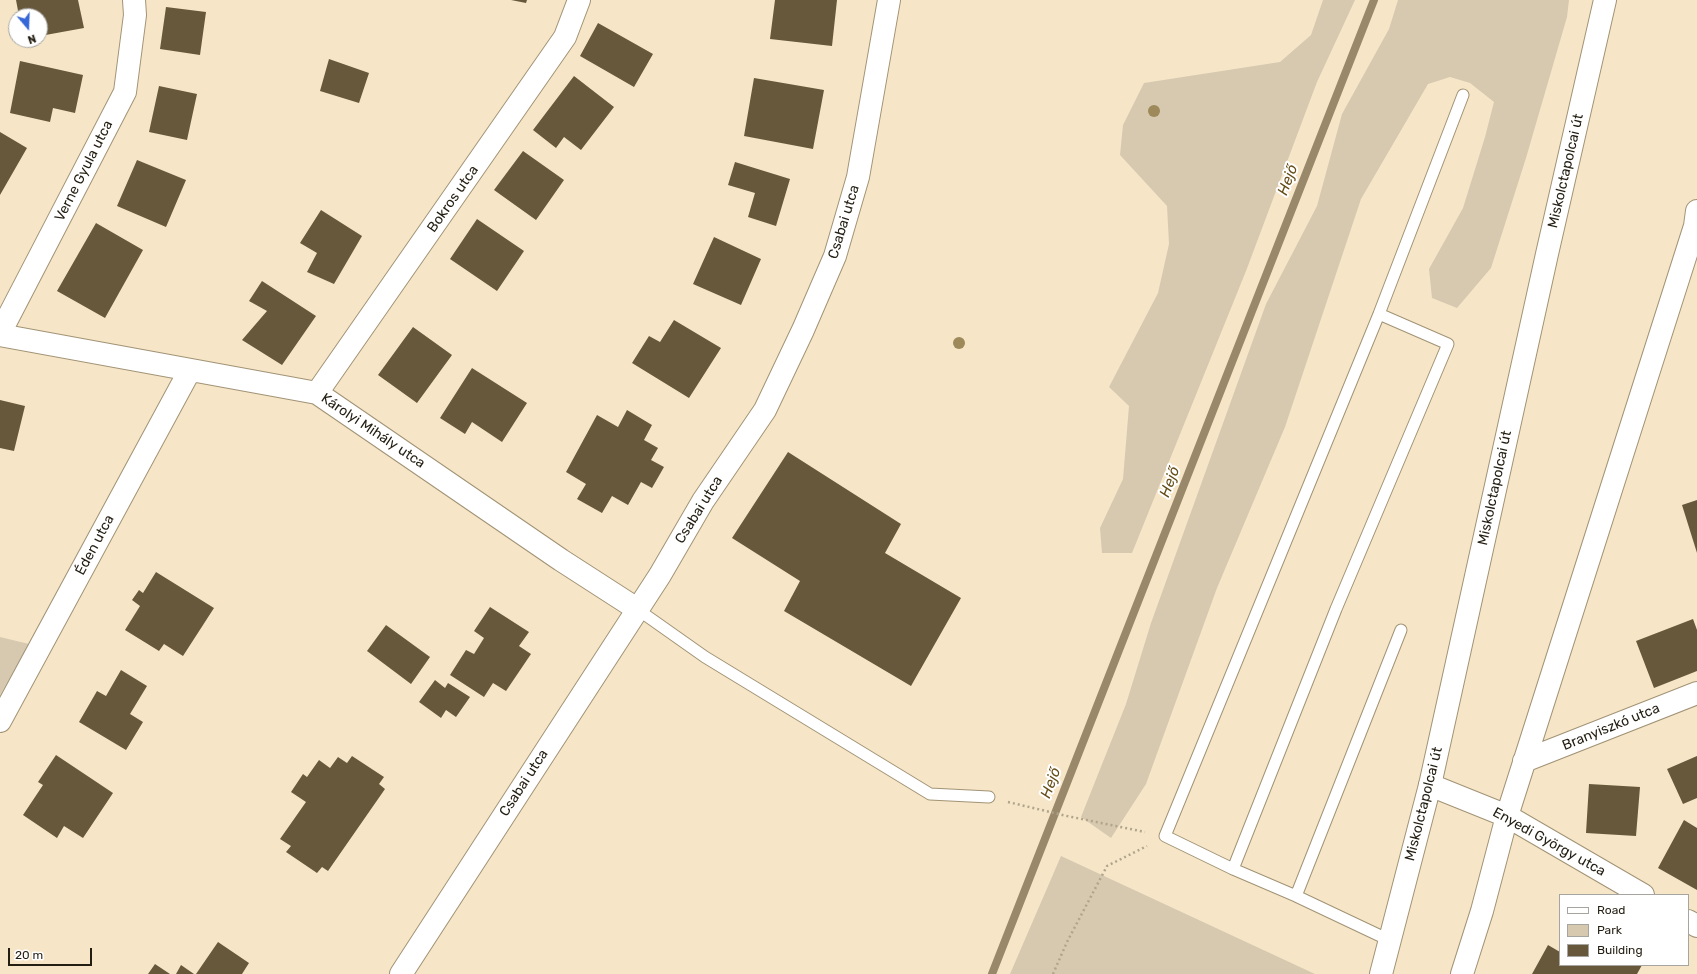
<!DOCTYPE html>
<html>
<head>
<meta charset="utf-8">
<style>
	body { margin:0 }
	#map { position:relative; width:1697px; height:974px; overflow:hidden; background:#f6e6c7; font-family:Rubik,sans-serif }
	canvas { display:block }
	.legend { position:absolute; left:1559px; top:894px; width:130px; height:72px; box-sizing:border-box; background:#fff; border:1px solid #a7a5a0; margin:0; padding:5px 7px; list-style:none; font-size:12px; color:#231e12 }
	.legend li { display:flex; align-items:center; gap:8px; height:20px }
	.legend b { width:20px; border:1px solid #a7a5a0 }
	.north { position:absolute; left:8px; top:8px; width:40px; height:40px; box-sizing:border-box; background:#fff; border:1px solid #a7a5a0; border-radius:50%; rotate:161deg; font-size:11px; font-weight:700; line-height:16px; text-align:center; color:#231e12 }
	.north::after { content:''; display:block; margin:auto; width:14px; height:18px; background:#3667d6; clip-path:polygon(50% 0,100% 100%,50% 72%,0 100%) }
	.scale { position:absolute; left:8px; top:948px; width:84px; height:18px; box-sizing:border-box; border:2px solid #231e12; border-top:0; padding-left:5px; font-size:12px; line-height:14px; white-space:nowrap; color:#231e12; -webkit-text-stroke:3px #fff; paint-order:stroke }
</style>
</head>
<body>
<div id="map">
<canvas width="1697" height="974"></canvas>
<ul class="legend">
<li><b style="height:5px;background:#fff"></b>Road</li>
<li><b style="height:11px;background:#d6c9b0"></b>Park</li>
<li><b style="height:11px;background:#67583c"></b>Building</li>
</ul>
<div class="north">N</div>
<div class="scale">20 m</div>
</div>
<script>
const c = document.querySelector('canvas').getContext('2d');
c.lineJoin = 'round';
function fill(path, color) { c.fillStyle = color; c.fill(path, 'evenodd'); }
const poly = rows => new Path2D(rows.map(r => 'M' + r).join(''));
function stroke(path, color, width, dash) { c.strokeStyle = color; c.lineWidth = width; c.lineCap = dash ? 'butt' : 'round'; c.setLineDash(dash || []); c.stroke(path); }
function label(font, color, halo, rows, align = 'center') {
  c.font = font + ' Rubik,sans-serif'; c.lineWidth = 4; c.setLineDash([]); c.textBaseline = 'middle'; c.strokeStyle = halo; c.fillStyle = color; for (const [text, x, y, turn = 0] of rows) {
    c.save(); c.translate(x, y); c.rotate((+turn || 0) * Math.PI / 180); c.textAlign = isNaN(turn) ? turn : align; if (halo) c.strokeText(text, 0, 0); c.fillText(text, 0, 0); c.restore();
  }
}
fill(poly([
	[1323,0,1355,0,1317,82,1246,271,1132,553,1102,553,1100,528,1123,479,1129,406,1109,387,1158,293,1169,244,1167,206,1120,155,1123,125,1144,83,1280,62,1311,35],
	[1398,0,1569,0,1567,17,1526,158,1491,268,1457,308,1432,298,1429,269,1463,208,1485,137,1494,102,1470,83,1450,77,1428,84,1361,199,1285,427,1217,588,1146,784,1111,838,1081,817,1126,704,1151,623,1266,304,1317,206,1342,114,1389,29],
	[0,637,29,644,0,695],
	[1061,856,1315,974,1010,974]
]), '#d6c9b0');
stroke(poly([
	[992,974,1374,0]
]), '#99896a', 8);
fill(poly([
	[16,0,78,0,84,28,40,36,40,16,19,16],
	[511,0,527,0,526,3],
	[775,0,837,0,832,46,770,39],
	[166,7,206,12,200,55,160,49],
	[598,23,653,54,634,87,580,56],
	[329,59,369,73,359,103,320,91],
	[20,61,83,75,75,113,53,108,50,122,10,113],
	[574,76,614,107,581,150,564,137,556,148,533,130],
	[754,78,824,90,813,149,744,136],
	[159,86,197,94,187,140,149,132],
	[0,132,27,148,0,195],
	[523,151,564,180,536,220,494,190],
	[137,160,186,180,166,227,117,206],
	[735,162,790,179,776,226,748,217,755,193,728,185],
	[321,210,362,236,334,284,307,272,317,253,300,243],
	[477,219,524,251,497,291,450,259],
	[96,223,143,250,105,318,57,291],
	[714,237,761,259,741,305,693,284],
	[262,281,316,316,282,365,242,340,267,311,249,301],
	[674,320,721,348,689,398,632,363,649,336,660,342],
	[413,327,452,355,417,403,378,375],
	[472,368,527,403,502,442,472,422,465,434,440,418],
	[0,400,25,406,14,451,0,448],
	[627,410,652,425,644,440,658,448,651,460,664,467,652,488,641,482,628,505,612,496,602,513,577,499,586,484,566,472,597,415,618,427],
	[788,452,901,524,885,553,961,598,911,686,784,611,800,581,732,538],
	[1697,500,1697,553,1682,505],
	[156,572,214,608,183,656,164,644,159,651,125,630,140,606,132,600,139,590,143,593],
	[490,607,529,632,519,646,531,654,506,691,493,683,484,697,450,675,466,650,474,654,484,638,474,631],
	[1693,619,1697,630,1697,671,1654,688,1636,641],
	[386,625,430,657,411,684,367,651],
	[121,670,147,686,130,714,143,722,126,750,79,722,97,691,106,696],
	[435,680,445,688,448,683,470,697,456,717,446,710,441,718,419,702],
	[56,755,113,793,83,838,64,826,57,838,23,815,43,785,38,782],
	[352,756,384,777,379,784,385,789,328,871,322,867,317,873,286,852,291,846,280,839,306,802,291,792,303,774,307,777,319,760,330,768,338,757,347,763],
	[1697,756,1697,798,1683,804,1667,769],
	[1589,784,1640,787,1636,836,1586,833],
	[1684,820,1697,828,1697,890,1658,868],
	[218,942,249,963,242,974,196,974],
	[1548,945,1560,952,1560,965,1642,965,1637,974,1532,974],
	[155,964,170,974,148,974],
	[181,965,194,974,176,974]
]), '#67583c');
const lane = poly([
	[1379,314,1448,344,1336,609,1233,869,1296,896,1389,940],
	[637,609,705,657,930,794,989,797],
	[1233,869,1165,836,1379,314,1463,95],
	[1296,896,1401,630]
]);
const street = poly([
	[0,333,125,92,135,15,134,0],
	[0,335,317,393,561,560,637,609],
	[317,393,565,37,579,0],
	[0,721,190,370],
	[1524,761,1697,693],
	[1430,785,1507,816,1643,895],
	[1688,921,1697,926],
	[401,974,660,575,703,501,765,410,803,330,835,256,858,177,889,0],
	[1462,974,1482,911,1507,816,1695,226,1697,211]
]);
const secondary = poly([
	[1381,974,1430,785,1547,254,1605,0]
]);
stroke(lane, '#a29376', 13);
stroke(street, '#a29376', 24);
stroke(secondary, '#a29376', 24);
stroke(poly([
	[1008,802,1067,816,1145,832],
	[1053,974,1067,942,1107,866,1147,846]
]), '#b0a48b', 2.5, [2, 3]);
stroke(lane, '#fff', 11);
stroke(street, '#fff', 22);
stroke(secondary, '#fff', 22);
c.fillStyle = '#9d895a';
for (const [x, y] of [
	[1154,111],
	[959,343]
]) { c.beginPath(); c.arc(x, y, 6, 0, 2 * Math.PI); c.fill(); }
label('14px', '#231e12', '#fff', [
	["Verne Gyula utca",84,171,-63],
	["Miskolctapolcai út",1566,171,-77],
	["Bokros utca",453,199,-55],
	["Csabai utca",844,222,-73],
	["Károlyi Mihály utca",373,431,34],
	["Miskolctapolcai út",1495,488,-78],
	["Csabai utca",699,510,-58],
	["Éden utca",95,545,-62],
	["Branyiszkó utca",1611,727,-22],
	["Csabai utca",524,783,-57],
	["Miskolctapolcai út",1424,804,-76],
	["Enyedi György utca",1549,842,29]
]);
label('italic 15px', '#654c16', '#fff', [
	["Hejő",1288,180,-69],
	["Hejő",1170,482,-69],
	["Hejő",1051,783,-69]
]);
</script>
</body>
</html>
